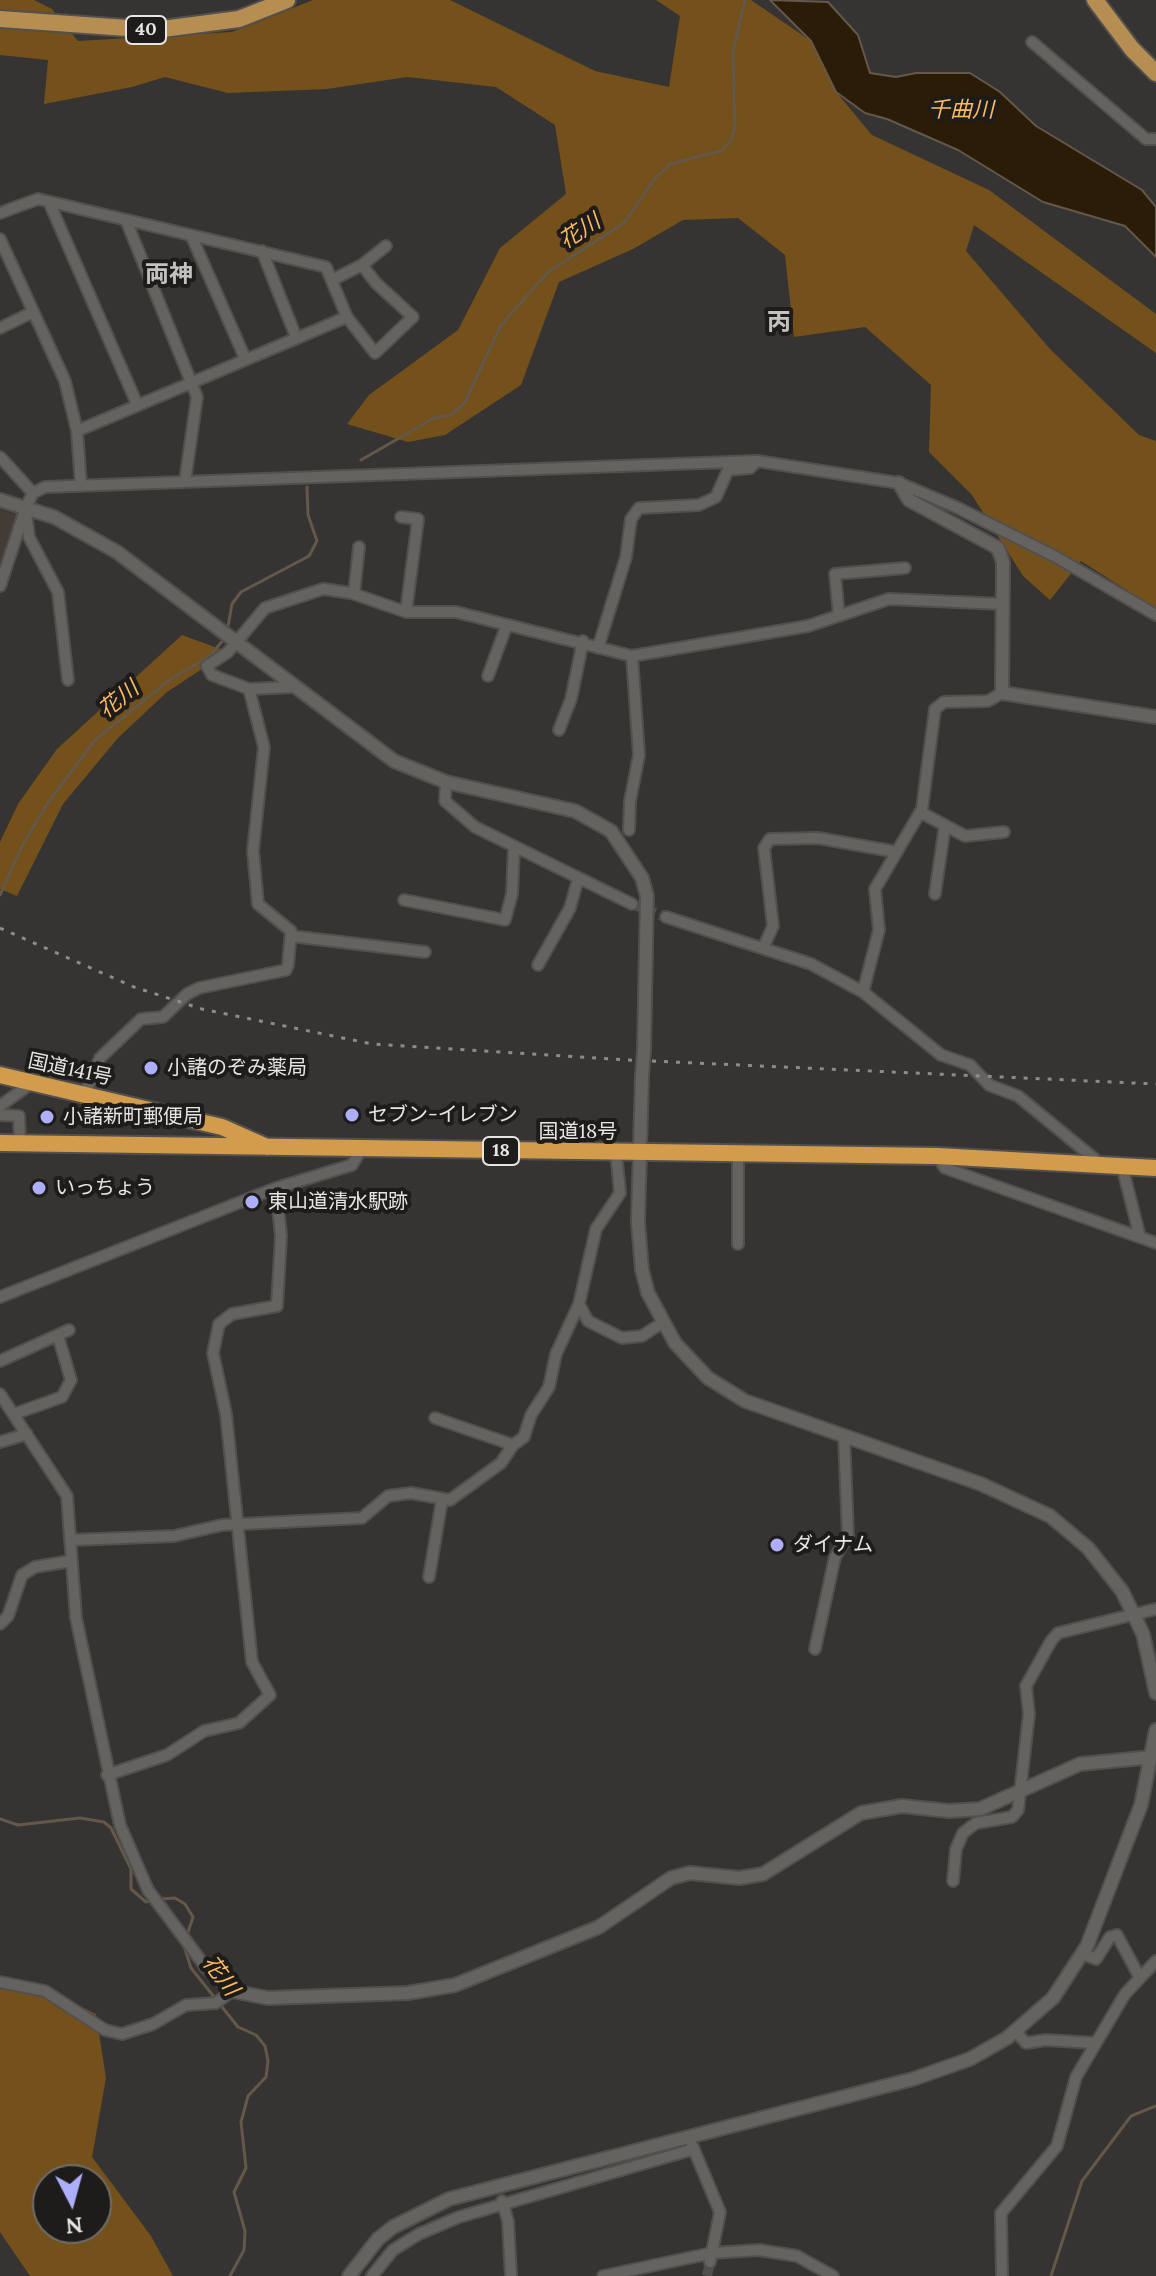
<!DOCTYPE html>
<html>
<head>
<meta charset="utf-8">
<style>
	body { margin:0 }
	#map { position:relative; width:1156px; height:2276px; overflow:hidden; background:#363432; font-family:Lora,serif }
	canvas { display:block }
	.north { position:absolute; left:32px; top:2164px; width:80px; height:80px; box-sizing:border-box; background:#1d1c1b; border:2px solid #6e6c6b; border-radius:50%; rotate:174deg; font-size:22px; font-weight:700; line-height:32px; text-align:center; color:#e7e5e4 }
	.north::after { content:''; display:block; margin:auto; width:28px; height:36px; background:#adaffb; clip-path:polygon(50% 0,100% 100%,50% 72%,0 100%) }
</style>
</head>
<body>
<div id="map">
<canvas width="1156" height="2276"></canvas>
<div class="north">N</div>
</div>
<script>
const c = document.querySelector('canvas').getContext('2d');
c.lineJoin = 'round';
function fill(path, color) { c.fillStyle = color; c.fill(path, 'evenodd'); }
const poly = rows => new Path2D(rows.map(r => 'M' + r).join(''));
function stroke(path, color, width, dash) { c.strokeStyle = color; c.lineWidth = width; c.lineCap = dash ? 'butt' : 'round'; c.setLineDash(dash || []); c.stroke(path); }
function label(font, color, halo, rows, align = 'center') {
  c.font = font + ' Lora,"Noto Sans JP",serif'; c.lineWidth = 8; c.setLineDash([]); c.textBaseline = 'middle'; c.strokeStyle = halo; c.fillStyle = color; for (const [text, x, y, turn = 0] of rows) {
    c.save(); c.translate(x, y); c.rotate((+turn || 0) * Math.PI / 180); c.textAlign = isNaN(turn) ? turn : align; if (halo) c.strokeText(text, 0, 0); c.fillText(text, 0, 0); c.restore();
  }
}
fill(poly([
	[26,507,0,597,0,510,16,514]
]), '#423c35');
fill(poly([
	[0,0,34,0,52,9,78,41,232,32,313,0,450,0,595,71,669,87,680,16,656,0,751,0,811,41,836,92,872,135,989,190,1156,314,1156,353,974,225,966,251,1050,349,1139,435,1156,441,1156,609,1081,561,1050,600,1023,576,972,495,929,452,931,385,865,327,794,337,785,255,738,218,683,220,633,249,559,282,521,385,445,435,408,442,347,424,369,395,458,330,500,248,566,194,555,125,496,87,407,77,327,89,228,93,165,77,132,87,44,104,48,60,0,55],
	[182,635,228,652,167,692,118,738,63,804,17,896,0,889,0,842,18,804,57,749],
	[31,1982,96,2014,106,2078,92,2157,151,2236,173,2276,30,2276,0,2232,0,1983],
	[48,2180,96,2180,96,2228,48,2228]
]), '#74501b');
const water = poly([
	[770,0,828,2,858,35,870,73,896,77,916,73,970,73,1000,92,1036,126,1142,190,1156,207,1156,257,1125,226,1043,202,958,150,887,119,865,113,836,92,811,41,770,0]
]);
fill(water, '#2b1c07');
stroke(water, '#635849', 2);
stroke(poly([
	[361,460,434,418,451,415,464,404,501,325,548,272,624,223,656,177,670,164,721,151,731,140,735,128,733,52,745,0],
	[227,632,232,604,241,592,309,556,317,541,308,515,307,487],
	[0,895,22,846,47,804,95,740,172,678,209,657,224,639],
	[0,1819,18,1825,80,1818,104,1822,111,1828,131,1869,131,1889,146,1902,153,1900],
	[161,1899,175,1898,185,1904,193,1917,187,1935],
	[184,1946,191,1968,238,2027,256,2035,265,2046,268,2061,266,2077,248,2096,241,2122,246,2168,234,2192,245,2231,244,2250,230,2276],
	[1051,2276,1082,2181,1131,2116,1156,2106]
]), '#635849', 3);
stroke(poly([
	[632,904,666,917],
	[707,2276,710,2262]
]), '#514f4d', 10, [10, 5]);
const minor = poly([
	[1032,42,1146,139,1156,139],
	[49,202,137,404],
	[0,213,38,199,326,267,347,317,375,353,413,317,376,283,362,265],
	[126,220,197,397,185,481],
	[191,235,245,358],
	[0,239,65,381,77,431,81,485],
	[262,251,296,337],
	[332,280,362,265,386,246],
	[0,328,33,312],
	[77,431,347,317],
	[0,457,33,493],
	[26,513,29,537,58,592,68,680],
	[401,517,418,519,406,612],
	[0,586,26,507,33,493,45,487,757,461,899,483,958,508,1056,557,1156,615],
	[354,594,359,547],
	[839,616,835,574,905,568],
	[598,648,626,557,631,519,639,508,699,505,716,497,728,470,750,468,757,461],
	[488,676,506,627],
	[294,687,249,689,212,675,207,666,228,652,265,608,323,589,351,593,406,612,456,612,632,656,808,626,889,599,1003,604],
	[559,730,571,699,583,641],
	[446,782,445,801,475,827,632,904],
	[920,812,965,836,1004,832],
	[629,830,630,801,639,755,632,656],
	[935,894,945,825],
	[404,900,505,920,512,894,514,849],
	[666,917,811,964,863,992,941,1055,970,1065,989,1085,1018,1096,1102,1165],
	[291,936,425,952],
	[764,946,773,926,764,848,770,839,818,838,897,852],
	[538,965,570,908,578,879],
	[863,992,879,930,875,889,922,809,935,709,944,702,988,701,1002,693],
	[85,1093,100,1058,141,1019,163,1017,187,994,199,988,286,970,288,965,291,931,258,904,253,851,264,747,249,689],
	[0,1106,33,1082],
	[0,1115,19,1116,20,1143],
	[738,1153,738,1244],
	[937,1156,945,1168,1156,1243],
	[1122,1166,1140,1237],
	[0,1297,276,1188,352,1165,361,1150],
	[579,1304,588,1321,622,1338,642,1336,662,1323],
	[0,1361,69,1330],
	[0,1394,67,1496,76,1618,120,1825,148,1890,205,1966],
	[14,1414,62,1397,71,1380,58,1336],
	[435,1418,513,1445],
	[0,1442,27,1434],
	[71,1540,174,1536,222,1525,362,1518,388,1496,411,1493,450,1500,501,1463,513,1445,524,1437,531,1415,549,1387,556,1354,579,1304,596,1229,620,1193,616,1152],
	[429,1577,442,1500],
	[0,1624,8,1616,22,1575,35,1567,71,1561],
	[815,1649,835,1557,848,1535,844,1436],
	[107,1775,167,1755,204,1731,239,1723,270,1695,252,1662,226,1414,213,1353,219,1324,232,1314,277,1306,281,1236,276,1188],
	[953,1881,956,1849,963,1833,976,1823,1012,1817,1018,1810,1029,1714,1026,1686,1051,1641,1058,1633,1156,1609],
	[1083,1954,1096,1959,1110,1937,1117,1935,1139,1976],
	[0,1982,45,1991,105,2030,122,2034,153,2024,186,2005,216,2003,232,1991],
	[1016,2032,1026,2043,1046,2040,1095,2043],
	[692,2145,720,2212,710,2262],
	[502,2201,508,2221,511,2276],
	[372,2276,393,2250,419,2234,459,2217,694,2149],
	[603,2276,712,2253,759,2250,797,2256,833,2276],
	[1002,2276,1001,2213,1057,2146,1076,2077,1125,1994,1156,1961]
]);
const tertiary = poly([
	[899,483,909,500,998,548,1003,562,1002,693,1156,717],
	[0,500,54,517,117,552,394,761,446,782,575,811,611,831,642,878,647,896,644,1050],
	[642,1076,638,1222,642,1270,648,1293,675,1343,708,1378,745,1401,981,1484,1050,1516,1088,1548,1122,1591,1143,1634,1156,1693],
	[205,1966,232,1991,268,1998,408,1993,455,1985,599,1927,671,1878,690,1873,739,1878,763,1874,861,1813,902,1806,949,1811,980,1809,1080,1764,1153,1757],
	[349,2276,378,2239,393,2227,449,2199,913,2079,970,2059,1007,2038,1053,1998,1087,1946,1141,1805,1156,1730]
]);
const primary = poly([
	[1095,0,1132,49,1156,73],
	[0,19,155,30,239,19,287,0]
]);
const trunk = poly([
	[0,1075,222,1127,267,1147],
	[0,1143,937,1156,1156,1168]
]);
stroke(minor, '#52504f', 14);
stroke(tertiary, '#52504f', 16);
stroke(primary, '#52504f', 20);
stroke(trunk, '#52504f', 20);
stroke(minor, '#656360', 10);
stroke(tertiary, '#656360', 12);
stroke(primary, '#b78e51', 16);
stroke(trunk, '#d29c4c', 16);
stroke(poly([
	[0,928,134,987,202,1009,372,1044,629,1060,1156,1084]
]), '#8e8c8a', 3, [4, 8]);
const tertiaryBridge = poly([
	[642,1076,644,1050]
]);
stroke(tertiaryBridge, '#52504f', 16, []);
stroke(tertiaryBridge, '#656360', 12);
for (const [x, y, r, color] of [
	[151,1068,8,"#adaffb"],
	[352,1115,8,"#adaffb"],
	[47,1117,8,"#adaffb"],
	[39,1188,8,"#adaffb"],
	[252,1202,8,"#adaffb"],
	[777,1545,8,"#adaffb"]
]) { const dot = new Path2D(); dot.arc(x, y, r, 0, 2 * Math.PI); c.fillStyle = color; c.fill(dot); stroke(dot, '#1d1c1b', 3); }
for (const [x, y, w] of [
	[146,30,40],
	[501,1151,36]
]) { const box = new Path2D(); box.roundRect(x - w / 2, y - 14, w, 28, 6); c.fillStyle = '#1d1c1b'; c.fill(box); stroke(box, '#e7e5e4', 2); }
label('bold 18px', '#e7e5e4', null, [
	["40",146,30],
	["18",501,1151]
]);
label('20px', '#e7e5e4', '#1d1c1b', [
	["小諸のぞみ薬局",167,1068],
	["セブン-イレブン",368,1115],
	["小諸新町郵便局",63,1117],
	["いっちょう",55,1188],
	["東山道清水駅跡",268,1202],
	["ダイナム",793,1545]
], 'left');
label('20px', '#e7e5e4', '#1d1c1b', [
	["国道141号",70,1070,12],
	["国道18号",578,1132]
]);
label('italic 22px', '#fdba5e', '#1d1c1b', [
	["千曲川",961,111],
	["花川",580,232,-33],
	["花川",119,700,-39],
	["花川",220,1976,53]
]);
label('bold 24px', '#c3c1be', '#1d1c1b', [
	["両神",169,275],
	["丙",779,323]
]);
</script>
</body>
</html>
